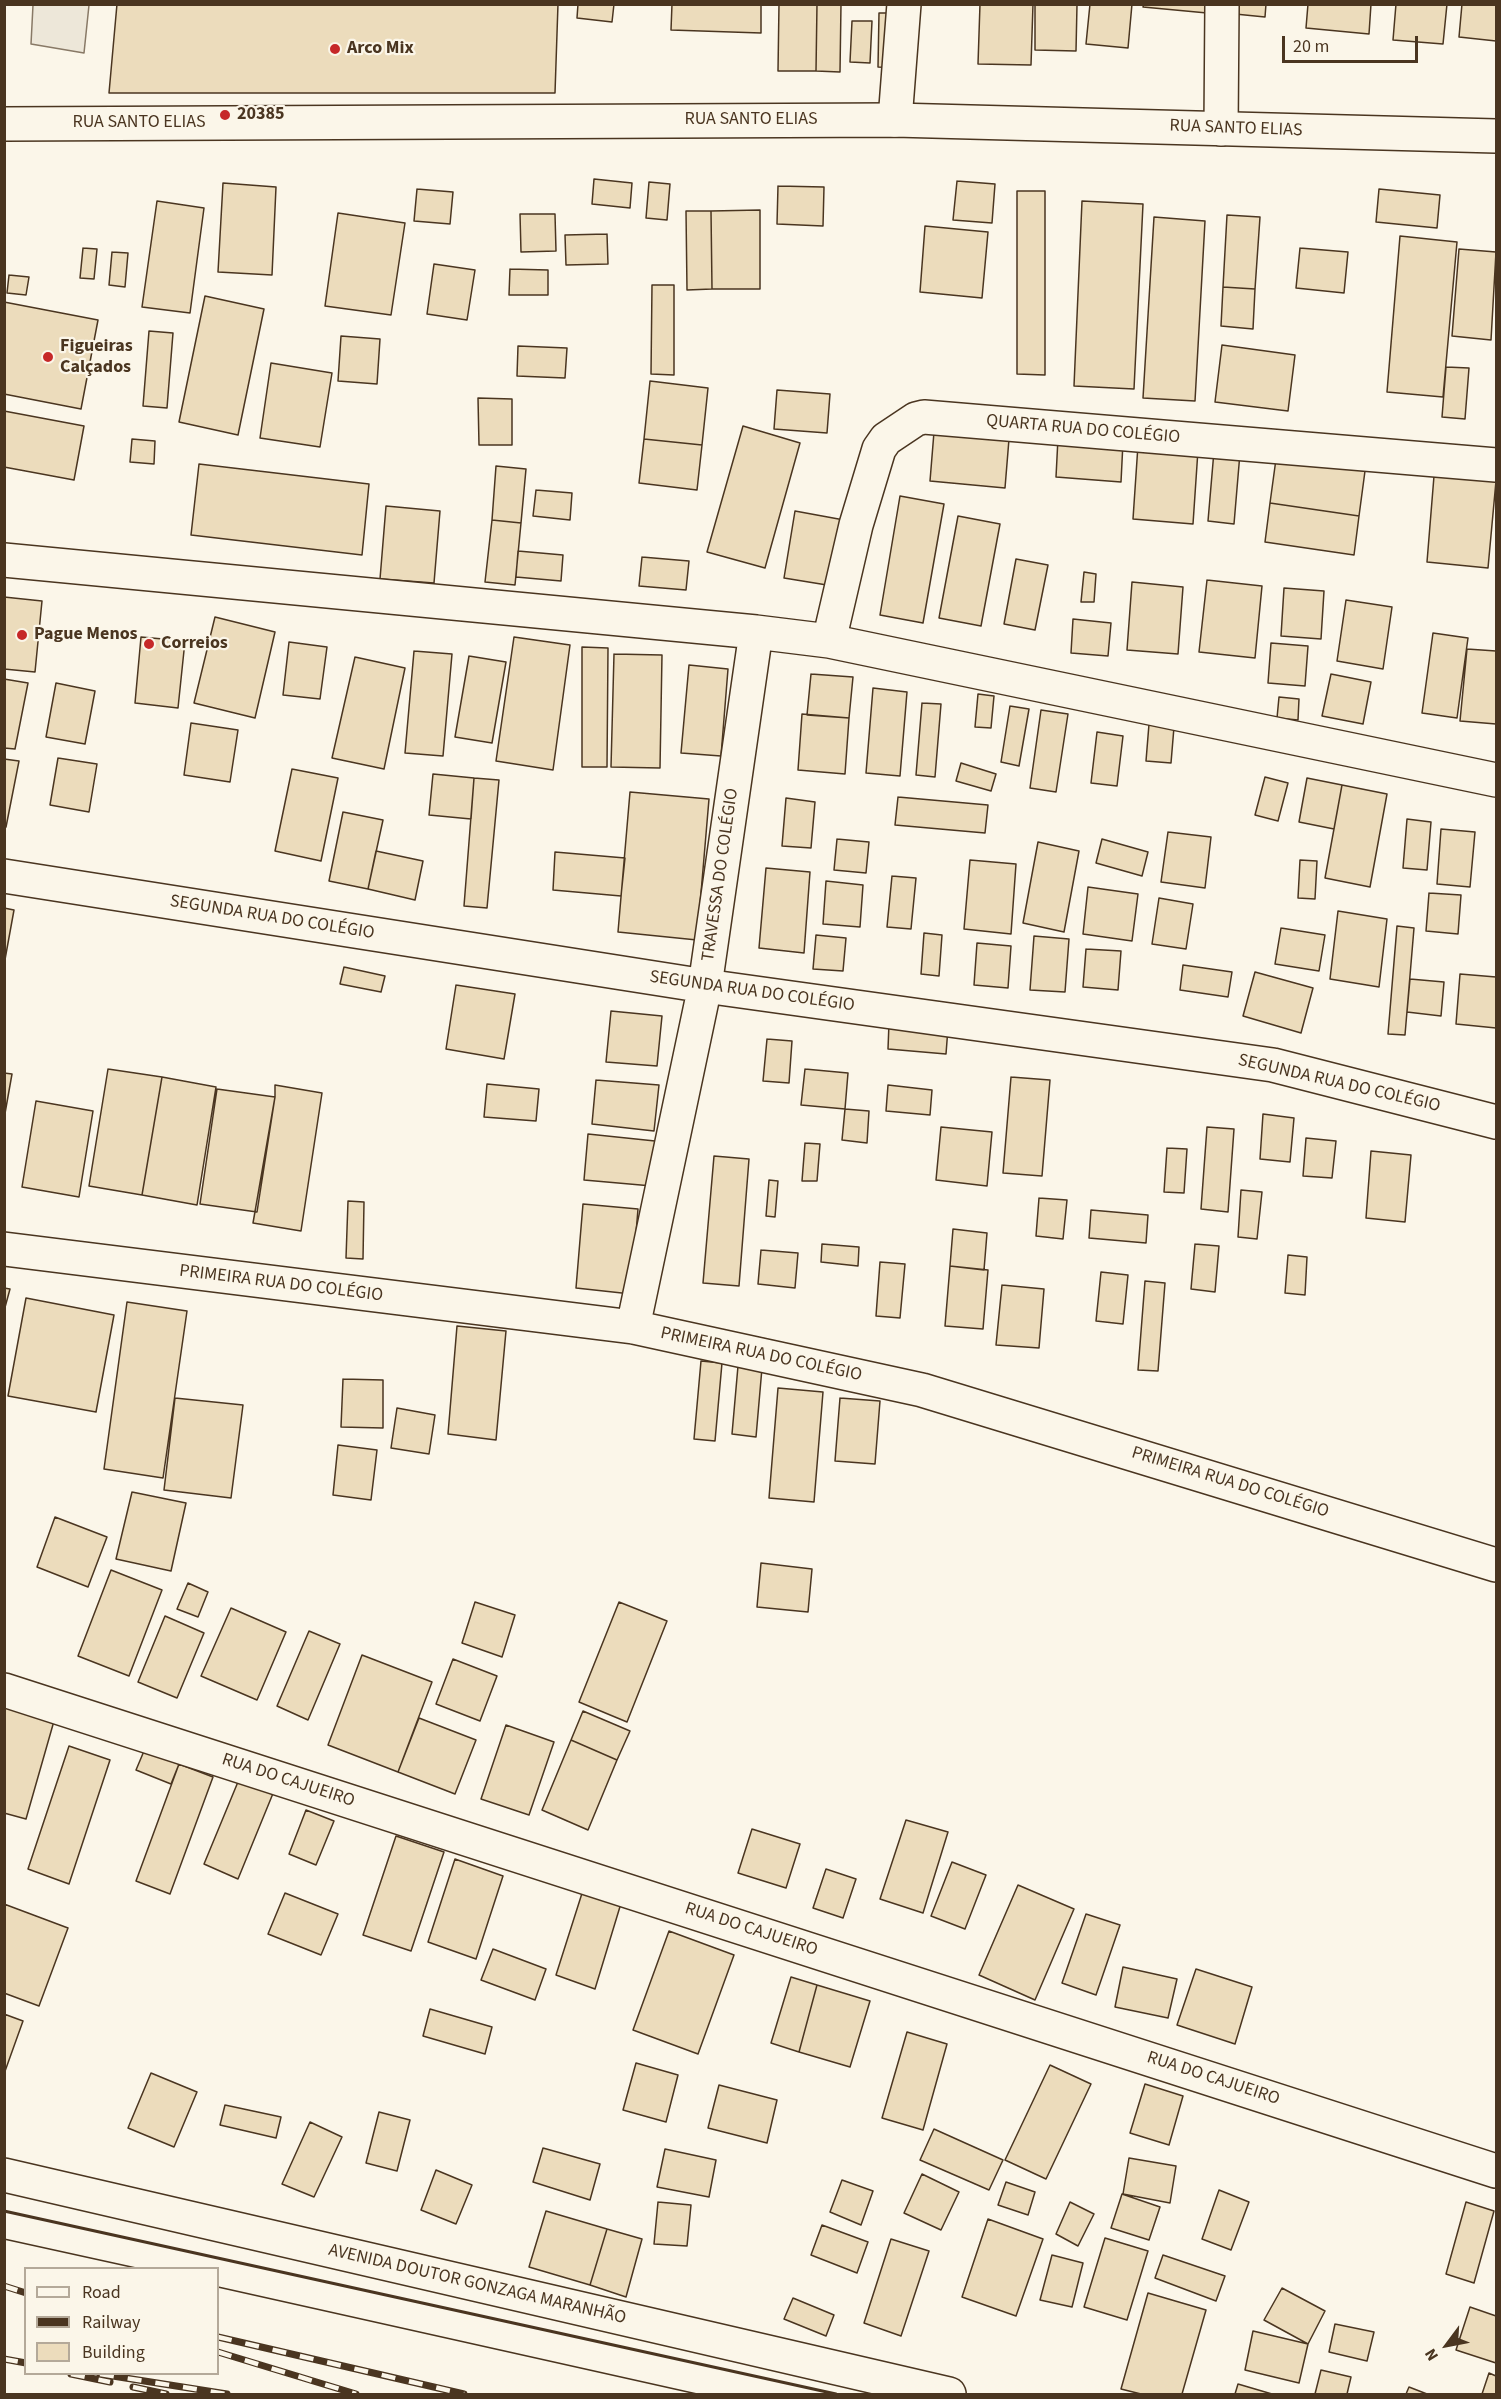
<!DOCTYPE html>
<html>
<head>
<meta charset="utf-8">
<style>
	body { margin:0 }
	#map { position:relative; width:1501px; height:2399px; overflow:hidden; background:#fbf6e9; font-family:"Source Sans 3",sans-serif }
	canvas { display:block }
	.frame { position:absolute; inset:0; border:6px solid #4a3520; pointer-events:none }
	.legend { position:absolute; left:24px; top:2267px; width:195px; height:108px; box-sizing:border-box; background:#fbf6e9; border:2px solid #b4a999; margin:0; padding:8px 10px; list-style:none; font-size:18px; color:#4a3520 }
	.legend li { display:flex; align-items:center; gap:12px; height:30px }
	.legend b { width:30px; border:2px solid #b4a999 }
	.north { position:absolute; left:1417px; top:2315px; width:60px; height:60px; -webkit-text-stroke:4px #fbf6e9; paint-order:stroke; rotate:238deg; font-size:16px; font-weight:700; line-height:24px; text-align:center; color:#4a3520 }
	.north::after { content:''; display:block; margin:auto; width:21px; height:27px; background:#4a3520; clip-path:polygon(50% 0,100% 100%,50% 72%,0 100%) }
	.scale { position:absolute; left:1282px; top:36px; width:136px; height:27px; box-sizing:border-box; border:3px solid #4a3520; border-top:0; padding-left:8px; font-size:18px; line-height:21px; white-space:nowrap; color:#4a3520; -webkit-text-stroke:4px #fbf6e9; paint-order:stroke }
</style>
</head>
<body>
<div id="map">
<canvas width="1501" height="2399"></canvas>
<div class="frame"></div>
<ul class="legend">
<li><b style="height:8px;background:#fbf6e9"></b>Road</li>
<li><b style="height:8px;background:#4a3520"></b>Railway</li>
<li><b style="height:16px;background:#ecdcbc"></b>Building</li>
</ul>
<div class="north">N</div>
<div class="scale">20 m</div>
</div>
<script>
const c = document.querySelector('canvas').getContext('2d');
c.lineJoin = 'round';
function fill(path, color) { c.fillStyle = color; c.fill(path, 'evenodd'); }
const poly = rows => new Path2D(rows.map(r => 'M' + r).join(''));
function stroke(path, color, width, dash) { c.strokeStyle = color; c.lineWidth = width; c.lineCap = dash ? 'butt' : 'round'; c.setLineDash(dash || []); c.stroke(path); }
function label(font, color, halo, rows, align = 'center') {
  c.font = font + ' "Source Sans 3",sans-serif'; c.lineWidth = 4.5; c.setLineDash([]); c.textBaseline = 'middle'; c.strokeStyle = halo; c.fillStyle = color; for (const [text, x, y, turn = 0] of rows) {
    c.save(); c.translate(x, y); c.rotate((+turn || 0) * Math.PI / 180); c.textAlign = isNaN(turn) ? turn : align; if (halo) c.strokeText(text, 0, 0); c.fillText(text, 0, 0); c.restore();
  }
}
const parking = poly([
	[33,5,89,5,84,53,31,44,33,5]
]);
fill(parking, '#ede7d9');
stroke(parking, '#887966', 1.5);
const building = poly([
	[117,4,558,4,555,93,109,93,117,4],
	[578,4,614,4,612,22,577,18,578,4],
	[672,4,761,4,761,33,671,30,672,4],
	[779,4,817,4,816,71,778,71,779,4],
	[817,4,841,4,840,72,816,71,817,4],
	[980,4,1033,4,1031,65,978,64,980,4],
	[1035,4,1077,5,1076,51,1035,50,1035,4],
	[1090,4,1132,4,1128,48,1086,44,1090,4],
	[1144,4,1208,4,1207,13,1143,7,1144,4],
	[1226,4,1266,4,1265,17,1225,13,1226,4],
	[1308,4,1371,4,1369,34,1306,28,1308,4],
	[1396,4,1447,4,1443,44,1393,40,1396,4],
	[1462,4,1496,4,1496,41,1459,37,1462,4],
	[879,13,897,13,896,68,878,67,879,13],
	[852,21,872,21,870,63,850,62,852,21],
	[594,179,632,183,630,208,592,204,594,179],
	[957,181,995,184,992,223,953,220,957,181],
	[649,182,670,184,667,220,646,218,649,182],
	[223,183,276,187,272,275,218,272,223,183],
	[778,186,824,187,823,226,777,224,778,186],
	[417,189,453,192,450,224,414,221,417,189],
	[1379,189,1440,195,1437,228,1376,222,1379,189],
	[1017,191,1045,191,1045,375,1017,374,1017,191],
	[157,201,204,208,190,313,142,307,157,201],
	[1082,201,1143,204,1134,389,1074,386,1082,201],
	[760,210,760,289,712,289,711,211,760,210],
	[686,211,711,211,712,289,687,290,686,211],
	[338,213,405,223,391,315,325,306,338,213],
	[520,214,555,214,556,251,521,252,520,214],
	[1227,215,1260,217,1255,289,1223,287,1227,215],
	[1154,217,1205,221,1195,401,1143,398,1154,217],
	[925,226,988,232,982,298,920,292,925,226],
	[607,234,608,264,566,265,565,235,607,234],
	[1400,236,1457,242,1443,397,1387,392,1400,236],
	[83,248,97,249,94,279,80,278,83,248],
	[1300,248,1348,252,1344,293,1296,288,1300,248],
	[1459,249,1496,252,1491,340,1452,336,1459,249],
	[112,252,128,253,125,287,109,285,112,252],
	[434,264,475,270,467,320,427,314,434,264],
	[510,269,548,270,548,295,509,295,510,269],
	[9,275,29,277,26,295,7,293,9,275],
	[652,285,674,285,674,375,651,374,652,285],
	[1223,287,1255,289,1253,329,1221,326,1223,287],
	[205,296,264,309,238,435,179,422,205,296],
	[4,302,98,320,81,409,4,394,4,302],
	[149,331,173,333,167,408,143,406,149,331],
	[341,336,380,339,377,384,338,381,341,336],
	[1222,345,1295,355,1288,411,1215,402,1222,345],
	[518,346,567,348,565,378,517,376,518,346],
	[271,363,332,373,320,447,260,438,271,363],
	[1446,367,1469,368,1465,419,1442,417,1446,367],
	[650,381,708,388,702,445,644,439,650,381],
	[777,390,830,394,827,433,774,429,777,390],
	[478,398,512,399,512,445,479,445,478,398],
	[4,411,84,426,74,480,4,467,4,411],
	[743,426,800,443,765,568,707,552,743,426],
	[934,432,1009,439,1005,488,930,481,934,432],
	[1058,438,1123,442,1121,482,1056,477,1058,438],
	[132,439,155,441,154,464,130,462,132,439],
	[644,439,702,445,697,490,639,483,644,439],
	[1138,445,1198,450,1193,524,1133,519,1138,445],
	[1214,451,1240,453,1234,524,1208,521,1214,451],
	[1276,459,1365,471,1359,516,1270,503,1276,459],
	[199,464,369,484,362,555,191,535,199,464],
	[496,466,526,469,521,523,492,520,496,466],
	[1434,476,1496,481,1488,568,1427,562,1434,476],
	[536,490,572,493,570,520,533,516,536,490],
	[900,496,944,504,923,623,880,615,900,496],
	[1270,503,1359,516,1354,555,1265,542,1270,503],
	[386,506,440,511,434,583,380,579,386,506],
	[795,511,844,520,833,586,784,578,795,511],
	[958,516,1000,524,981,626,939,618,958,516],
	[492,520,521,523,515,585,485,582,492,520],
	[518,551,563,555,561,581,516,577,518,551],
	[642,557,689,561,686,590,639,586,642,557],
	[1016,559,1048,565,1035,630,1004,624,1016,559],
	[1084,572,1096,574,1094,602,1081,602,1084,572],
	[1207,580,1262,586,1255,658,1199,652,1207,580],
	[1132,582,1183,587,1178,654,1127,650,1132,582],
	[1284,588,1324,591,1321,639,1281,636,1284,588],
	[4,597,42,601,35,672,4,669,4,597],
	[1346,600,1392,607,1383,669,1337,661,1346,600],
	[215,617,275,632,255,718,194,703,215,617],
	[1073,619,1111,623,1108,656,1071,653,1073,619],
	[1433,633,1468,638,1457,718,1422,713,1433,633],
	[141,637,185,641,178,708,135,703,141,637],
	[514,637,570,645,553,770,496,761,514,637],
	[289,642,327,647,320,699,283,695,289,642],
	[1271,643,1308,646,1305,686,1268,683,1271,643],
	[582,647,608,648,607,767,582,767,582,647],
	[1467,649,1496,651,1496,724,1460,721,1467,649],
	[414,651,452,654,443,756,405,753,414,651],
	[614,654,662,655,660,768,611,767,614,654],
	[469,656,506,662,492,743,455,737,469,656],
	[355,657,405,668,384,769,332,758,355,657],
	[689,665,728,669,721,756,681,753,689,665],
	[811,674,853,677,849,718,807,715,811,674],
	[1331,674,1371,682,1363,724,1322,716,1331,674],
	[4,679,28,683,15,749,4,748,4,679],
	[56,683,95,691,85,744,46,737,56,683],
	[873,688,907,692,900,776,866,773,873,688],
	[978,694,994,696,991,728,975,727,978,694],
	[1279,697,1299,699,1298,720,1277,718,1279,697],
	[922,703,941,704,935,777,916,775,922,703],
	[1010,706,1029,709,1019,766,1001,762,1010,706],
	[1041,710,1068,714,1056,792,1030,788,1041,710],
	[802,714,849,718,845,774,798,770,802,714],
	[191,723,238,730,230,782,184,775,191,723],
	[1149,724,1174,727,1171,763,1146,761,1149,724],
	[1097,732,1123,736,1117,786,1091,783,1097,732],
	[58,758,97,764,89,812,50,805,58,758],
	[4,759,19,761,6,827,4,827,4,759],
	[961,763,996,774,991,791,956,781,961,763],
	[292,769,338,778,321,861,275,851,292,769],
	[433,774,474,778,471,819,429,815,433,774],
	[1265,777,1288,783,1278,821,1255,815,1265,777],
	[474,778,499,780,487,908,464,906,474,778],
	[1307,778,1342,785,1334,829,1299,822,1307,778],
	[1342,785,1387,794,1370,887,1325,878,1342,785],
	[630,792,709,799,697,940,618,932,630,792],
	[898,797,988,805,985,833,895,825,898,797],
	[786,798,815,802,811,848,782,846,786,798],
	[343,812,383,820,368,889,329,881,343,812],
	[1407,819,1431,822,1427,870,1403,868,1407,819],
	[1441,829,1475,832,1470,887,1437,884,1441,829],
	[1168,832,1211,837,1205,888,1161,882,1168,832],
	[837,839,869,842,866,873,834,870,837,839],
	[1102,839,1148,852,1142,876,1096,863,1102,839],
	[1038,842,1079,851,1064,932,1023,923,1038,842],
	[376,851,423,861,415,900,368,889,376,851],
	[555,852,625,858,621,896,553,890,555,852],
	[970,860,1016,864,1011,934,964,929,970,860],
	[1300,860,1317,861,1315,899,1298,898,1300,860],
	[766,868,810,872,804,953,759,948,766,868],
	[892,876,916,878,911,929,887,927,892,876],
	[826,881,863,885,860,927,823,924,826,881],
	[1088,887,1138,894,1132,941,1083,934,1088,887],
	[1429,893,1461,895,1458,934,1426,931,1429,893],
	[1159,898,1193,904,1186,949,1152,944,1159,898],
	[4,908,14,910,4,965,4,908],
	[1338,911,1387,919,1379,987,1330,979,1338,911],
	[1397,926,1414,928,1405,1035,1388,1034,1397,926],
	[1281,928,1325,935,1319,971,1275,964,1281,928],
	[924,933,942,935,939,976,921,974,924,933],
	[816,935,846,938,843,971,813,969,816,935],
	[1034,936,1069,939,1065,992,1030,990,1034,936],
	[977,943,1011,946,1008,988,974,985,977,943],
	[1086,949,1121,951,1118,990,1083,987,1086,949],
	[1183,965,1232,972,1228,997,1180,990,1183,965],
	[344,967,385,976,381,992,340,984,344,967],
	[1255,972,1313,988,1301,1033,1243,1016,1255,972],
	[1460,974,1496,977,1496,1028,1456,1024,1460,974],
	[1410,979,1444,982,1441,1016,1407,1012,1410,979],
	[456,985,515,994,504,1059,446,1049,456,985],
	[611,1011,662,1016,657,1066,606,1062,611,1011],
	[889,1023,948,1028,946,1054,888,1049,889,1023],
	[767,1039,792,1041,789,1083,763,1081,767,1039],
	[108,1069,162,1077,142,1195,89,1186,108,1069],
	[805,1069,848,1073,845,1109,801,1105,805,1069],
	[4,1073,12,1074,4,1119,4,1073],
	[162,1077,216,1087,197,1205,142,1195,162,1077],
	[1011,1077,1050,1080,1042,1176,1003,1173,1011,1077],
	[596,1080,659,1085,654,1131,592,1124,596,1080],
	[487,1084,539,1089,536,1121,484,1117,487,1084],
	[275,1085,322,1093,301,1231,253,1223,275,1097,275,1085],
	[888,1085,932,1090,930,1115,886,1111,888,1085],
	[217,1089,275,1097,257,1212,200,1204,217,1089],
	[36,1101,93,1111,79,1197,22,1187,36,1101],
	[845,1109,869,1111,867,1143,842,1140,845,1109],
	[1263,1114,1294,1118,1290,1162,1260,1159,1263,1114],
	[941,1127,992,1132,987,1186,936,1180,941,1127],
	[1207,1127,1234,1129,1228,1212,1201,1209,1207,1127],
	[588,1134,655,1141,652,1186,584,1180,588,1134],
	[1306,1138,1336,1141,1332,1178,1303,1176,1306,1138],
	[805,1143,820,1144,817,1181,802,1181,805,1143],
	[1167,1148,1187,1149,1184,1193,1164,1192,1167,1148],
	[1371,1151,1411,1155,1405,1222,1366,1218,1371,1151],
	[714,1156,749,1159,739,1286,703,1283,714,1156],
	[769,1180,778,1181,775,1217,766,1216,769,1180],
	[1241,1190,1262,1192,1257,1239,1238,1237,1241,1190],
	[1039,1198,1067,1200,1063,1239,1036,1236,1039,1198],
	[348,1201,364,1202,363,1259,346,1258,348,1201],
	[583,1204,638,1209,631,1294,576,1288,583,1204],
	[1091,1210,1148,1215,1146,1243,1089,1238,1091,1210],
	[953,1229,987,1233,984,1270,950,1266,953,1229],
	[822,1244,859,1247,858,1266,821,1262,822,1244],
	[1195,1244,1219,1246,1215,1292,1191,1289,1195,1244],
	[761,1250,798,1253,795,1288,758,1284,761,1250],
	[1288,1255,1307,1257,1305,1295,1285,1293,1288,1255],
	[880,1262,905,1264,900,1318,876,1316,880,1262],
	[950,1266,988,1270,983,1329,945,1326,950,1266],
	[1101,1272,1128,1275,1123,1324,1096,1321,1101,1272],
	[1145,1281,1165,1283,1158,1371,1138,1370,1145,1281],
	[1002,1285,1044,1289,1039,1348,996,1345,1002,1285],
	[4,1288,10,1289,4,1311,4,1288],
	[26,1298,114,1315,96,1412,8,1396,26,1298],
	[127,1302,187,1311,163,1478,104,1469,127,1302],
	[457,1326,506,1331,496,1440,448,1434,457,1326],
	[701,1361,722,1363,715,1441,694,1439,701,1361],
	[738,1366,762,1368,756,1437,732,1434,738,1366],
	[343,1379,383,1380,383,1428,341,1427,343,1379],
	[778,1388,823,1392,814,1502,769,1498,778,1388],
	[175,1398,243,1405,231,1498,164,1490,175,1398],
	[840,1398,880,1401,875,1464,835,1461,840,1398],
	[397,1408,435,1415,429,1454,391,1448,397,1408],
	[338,1445,377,1450,371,1500,333,1495,338,1445],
	[132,1492,186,1503,171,1571,116,1559,132,1492],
	[55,1517,107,1537,88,1587,37,1567,55,1517],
	[761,1563,812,1569,808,1612,757,1607,761,1563],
	[111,1570,162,1590,129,1676,78,1656,111,1570],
	[188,1583,208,1592,198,1617,177,1609,188,1583],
	[475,1602,515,1615,502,1657,462,1643,475,1602],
	[619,1602,667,1621,627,1722,579,1702,619,1602],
	[231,1608,286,1632,257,1700,201,1676,231,1608],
	[165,1616,204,1633,177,1698,138,1682,165,1616],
	[309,1631,340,1644,308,1720,277,1706,309,1631],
	[362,1655,432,1682,398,1772,328,1745,362,1655],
	[453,1659,497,1676,480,1721,436,1704,453,1659],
	[4,1707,54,1721,26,1819,4,1813,4,1707],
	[583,1711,630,1731,617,1760,571,1740,583,1711],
	[419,1718,476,1740,455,1794,398,1772,419,1718],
	[506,1725,554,1742,529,1815,481,1799,506,1725],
	[571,1740,617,1760,588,1830,542,1810,571,1740],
	[69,1746,110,1760,69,1884,28,1869,69,1746],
	[144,1751,179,1764,171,1784,136,1770,144,1751],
	[179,1764,213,1777,170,1894,136,1881,179,1764],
	[240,1777,274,1791,238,1879,204,1864,240,1777],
	[306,1810,334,1821,316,1865,289,1854,306,1810],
	[906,1820,948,1832,923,1913,880,1899,906,1820],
	[752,1829,800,1844,786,1888,738,1873,752,1829],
	[396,1836,444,1852,411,1951,363,1935,396,1836],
	[455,1859,503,1876,476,1959,428,1942,455,1859],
	[952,1862,986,1875,965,1929,931,1916,952,1862],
	[826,1869,856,1879,843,1918,813,1908,826,1869],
	[1018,1885,1074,1909,1035,2000,979,1975,1018,1885],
	[584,1887,622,1900,595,1989,556,1975,584,1887],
	[285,1893,338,1914,321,1955,268,1934,285,1893],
	[4,1904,68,1928,39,2006,4,1993,4,1904],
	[1086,1914,1120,1925,1096,1995,1062,1983,1086,1914],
	[669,1931,734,1955,698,2054,633,2030,669,1931],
	[493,1949,546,1969,535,2000,481,1980,493,1949],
	[1123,1967,1177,1979,1168,2018,1115,2007,1123,1967],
	[1196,1969,1252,1987,1235,2044,1177,2025,1196,1969],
	[791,1977,817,1985,799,2052,771,2043,791,1977],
	[817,1985,870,2001,850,2067,799,2052,817,1985],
	[430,2009,492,2027,485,2054,423,2036,430,2009],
	[4,2014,23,2021,4,2074,4,2014],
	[907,2032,947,2044,923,2130,882,2118,907,2032],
	[636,2063,678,2075,666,2122,623,2110,636,2063],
	[1050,2065,1091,2084,1046,2179,1005,2160,1050,2065],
	[151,2073,197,2092,174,2147,128,2128,151,2073],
	[1145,2084,1183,2096,1169,2145,1130,2133,1145,2084],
	[719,2085,777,2100,767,2143,708,2128,719,2085],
	[225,2105,281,2117,276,2138,220,2125,225,2105],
	[379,2112,410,2120,397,2171,366,2163,379,2112],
	[310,2122,342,2137,314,2197,282,2184,310,2122],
	[934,2129,1003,2160,989,2190,920,2160,934,2129],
	[543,2148,600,2164,590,2200,533,2182,543,2148],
	[665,2149,716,2160,709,2197,657,2187,665,2149],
	[1129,2158,1176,2166,1170,2203,1123,2194,1129,2158],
	[436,2170,472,2185,456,2224,421,2210,436,2170],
	[922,2174,959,2192,941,2230,904,2213,922,2174],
	[842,2180,873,2191,861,2225,830,2212,842,2180],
	[1006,2182,1035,2192,1028,2215,998,2205,1006,2182],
	[1219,2190,1249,2202,1231,2250,1202,2239,1219,2190],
	[1122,2194,1160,2207,1149,2240,1111,2228,1122,2194],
	[658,2202,691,2205,687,2246,654,2244,658,2202],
	[1070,2202,1094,2214,1078,2246,1056,2234,1070,2202],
	[1466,2202,1494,2211,1474,2283,1446,2274,1466,2202],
	[546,2211,607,2229,590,2285,529,2267,546,2211],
	[988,2219,1043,2239,1016,2316,962,2297,988,2219],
	[822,2225,868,2242,857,2273,811,2255,822,2225],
	[607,2229,642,2239,626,2297,590,2285,607,2229],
	[1105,2238,1148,2251,1127,2320,1084,2307,1105,2238],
	[891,2239,929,2251,901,2336,864,2323,891,2239],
	[1052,2255,1083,2263,1072,2307,1040,2300,1052,2255],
	[1163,2255,1225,2276,1216,2301,1155,2278,1163,2255],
	[1282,2288,1325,2311,1308,2344,1264,2320,1282,2288],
	[1148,2293,1206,2310,1182,2394,1141,2394,1121,2389,1148,2293],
	[793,2298,834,2315,826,2336,784,2319,793,2298],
	[1470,2307,1496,2316,1496,2363,1456,2350,1470,2307],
	[1335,2324,1374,2332,1367,2361,1329,2352,1335,2324],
	[1253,2331,1308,2344,1299,2383,1245,2370,1253,2331],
	[1321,2370,1351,2377,1347,2394,1315,2394,1321,2370],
	[1489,2373,1496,2376,1496,2394,1482,2394,1489,2373],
	[1238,2384,1272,2394,1235,2394,1238,2384],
	[1409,2387,1427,2394,1406,2394,1409,2387]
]);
fill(building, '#ecdcbc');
stroke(building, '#4a3520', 1.5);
const minor = poly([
	[895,120,904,4],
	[1221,129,1222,4],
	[4,560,756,632,829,641,1496,780],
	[829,641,856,525,879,449,886,439,916,419,924,417,1496,465],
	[4,876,705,986,1273,1065,1496,1122],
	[4,1249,633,1327,922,1390,1496,1565],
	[633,1327,705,986,756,632],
	[4,1690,1496,2171],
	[4,2175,949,2394]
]);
const major = poly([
	[4,124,895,120,1496,136]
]);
stroke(minor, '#4a3520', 36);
stroke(major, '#4a3520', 36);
stroke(minor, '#fbf6e9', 33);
stroke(major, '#fbf6e9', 33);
stroke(poly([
	[4,2239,136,2268],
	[218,2287,697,2394]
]), '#4a3520', 1.5);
const rail = poly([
	[4,2286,26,2293],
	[218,2337,464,2394],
	[218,2352,356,2394],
	[4,2359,26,2363],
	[71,2374,110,2382],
	[100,2374,227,2394],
	[133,2387,166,2394]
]);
stroke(rail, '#4a3520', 7);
stroke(rail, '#fbf6e9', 4.5, [14]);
stroke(poly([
	[4,2211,836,2394]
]), '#4a3520', 3);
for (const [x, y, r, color] of [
	[335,49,6,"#c62828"],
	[225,115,6,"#c62828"],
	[48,357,6,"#c62828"],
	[22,635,6,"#c62828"],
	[149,644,6,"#c62828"]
]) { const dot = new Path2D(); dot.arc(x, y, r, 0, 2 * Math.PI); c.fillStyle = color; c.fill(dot); stroke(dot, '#fbf6e9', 2); }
label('bold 18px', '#4a3520', '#fbf6e9', [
	["Arco Mix",347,49],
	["20385",237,115],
	["Figueiras",60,347],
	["Calçados",60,368],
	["Pague Menos",34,635],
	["Correios",161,644]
], 'left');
label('18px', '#4a3520', '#fbf6e9', [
	["RUA SANTO ELIAS",751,120],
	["RUA SANTO ELIAS",139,123],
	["RUA SANTO ELIAS",1236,129,2],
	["QUARTA RUA DO COLÉGIO",1083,430,5],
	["TRAVESSA DO COLÉGIO",721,875,-82],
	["SEGUNDA RUA DO COLÉGIO",272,918,9],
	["SEGUNDA RUA DO COLÉGIO",752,992,8],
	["SEGUNDA RUA DO COLÉGIO",1339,1084,13],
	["PRIMEIRA RUA DO COLÉGIO",281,1284,7],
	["PRIMEIRA RUA DO COLÉGIO",761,1355,12],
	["PRIMEIRA RUA DO COLÉGIO",1230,1483,17],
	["RUA DO CAJUEIRO",288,1781,18],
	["RUA DO CAJUEIRO",751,1930,18],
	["RUA DO CAJUEIRO",1213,2079,18],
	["AVENIDA DOUTOR GONZAGA MARANHÃO",477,2285,13]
]);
</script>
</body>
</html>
